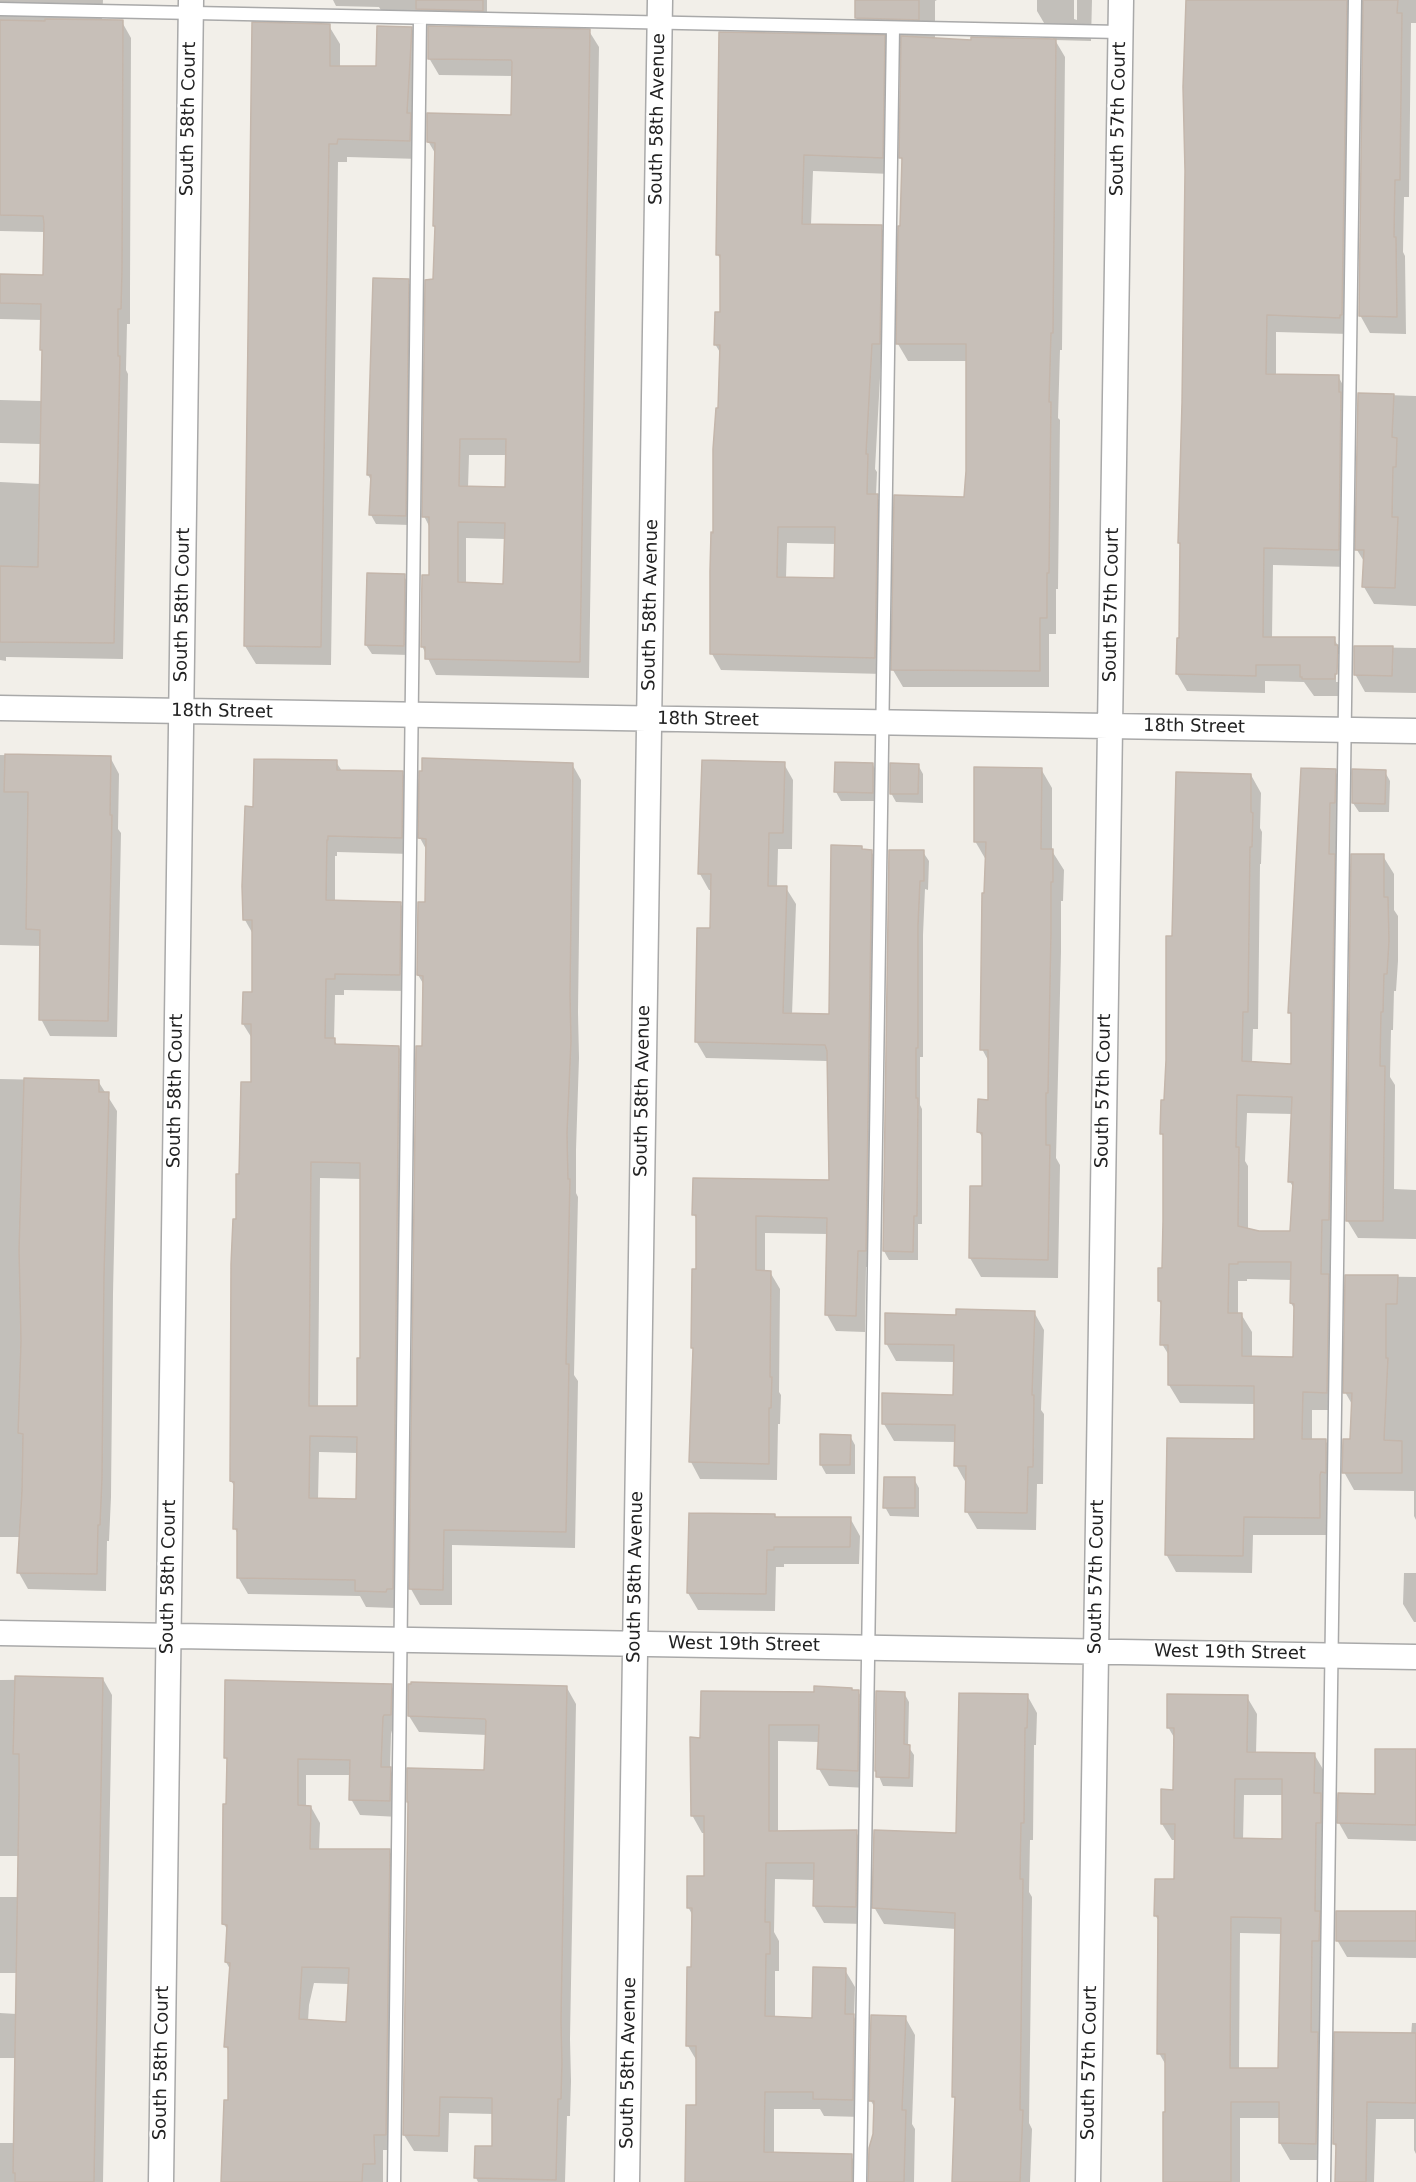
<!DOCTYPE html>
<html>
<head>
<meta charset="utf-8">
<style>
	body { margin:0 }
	canvas { display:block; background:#f2efe9 }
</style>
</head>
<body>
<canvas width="1416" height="2182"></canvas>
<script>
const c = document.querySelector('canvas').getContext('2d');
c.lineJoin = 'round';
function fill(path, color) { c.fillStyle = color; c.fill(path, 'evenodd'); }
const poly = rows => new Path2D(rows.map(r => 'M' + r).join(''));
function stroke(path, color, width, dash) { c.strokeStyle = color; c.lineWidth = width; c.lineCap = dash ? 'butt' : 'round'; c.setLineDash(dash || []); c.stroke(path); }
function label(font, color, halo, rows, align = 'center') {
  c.font = font + ' "DejaVu Sans",sans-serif'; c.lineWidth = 5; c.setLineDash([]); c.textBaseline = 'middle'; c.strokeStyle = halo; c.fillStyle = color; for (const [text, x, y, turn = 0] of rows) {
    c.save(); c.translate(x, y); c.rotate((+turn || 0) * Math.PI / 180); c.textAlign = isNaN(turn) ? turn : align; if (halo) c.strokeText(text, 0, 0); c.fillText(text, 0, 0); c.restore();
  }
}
fill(poly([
	[0,0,103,0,102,21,122,22,131,38,130,290,130,324,127,324,126,370,128,374,123,659,6,657,6,661,0,660,0,482,41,484,41,444,0,443,0,400,42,401,42,320,0,319,0,275,45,277,45,232,0,231],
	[333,0,487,0,487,19,385,17,379,7,336,6],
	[856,0,937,0,935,1,935,39,973,41,1054,40,1037,11,1037,0,1074,0,1074,19,1077,20,1077,0,1092,0,1091,41,1055,40,1065,57,1062,350,1060,350,1058,418,1060,420,1058,589,1056,589,1056,634,1049,634,1049,687,903,687,893,670,896,496,966,499,967,361,908,361,898,344,903,163,901,158,902,48,890,47,891,174,813,171,811,225,881,227,890,243,889,360,881,360,875,469,877,472,876,495,886,512,884,674,721,670,712,654,721,354,715,344,722,314,722,262,718,255,867,37,856,18],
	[787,543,836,544,835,579,786,578],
	[1188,0,1416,0,1416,23,1411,23,1409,197,1404,197,1403,252,1405,256,1406,334,1370,333,1360,315,1365,9,1358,13,1349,334,1276,332,1276,375,1338,376,1348,394,1348,567,1273,565,1272,638,1334,639,1344,656,1344,696,1314,696,1304,682,1265,681,1265,693,1187,691,1177,674,1180,640,1181,546,1179,543,1187,171],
	[1336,654,1339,654,1339,682,1336,682],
	[329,26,340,44,340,67,377,68,411,27,421,45,420,159,347,157,347,162,338,162,331,665,256,664,245,646],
	[589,31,599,47,589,678,436,675,422,646,430,577,430,528,424,516,436,229,434,226,435,153,428,141,513,116,513,76,439,75,429,58],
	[469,455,507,455,506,489,468,488],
	[466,538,506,539,505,584,466,584],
	[408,281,413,290,410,525,376,524,371,515,372,482,368,475],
	[1359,394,1416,396,1416,606,1374,604,1364,587,1365,563,1357,550],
	[369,574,404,576,409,585,409,655,372,654,366,645],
	[1356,647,1416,648,1416,693,1365,692,1355,674],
	[0,755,110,757,119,774,118,829,121,833,117,1037,50,1036,41,1019,42,946,0,945],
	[336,762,342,771,402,772,411,789,411,854,337,852,337,856,335,856,335,902,400,903,410,920,409,991,344,990,344,995,335,995,334,1040,338,1046,399,1047,408,1064,395,1608,366,1607,360,1596,248,1594,238,1577,239,1536,235,1529,236,1488,231,1481,237,1221,240,1176,252,1084,253,1040,243,1024,244,993,253,994,254,936,245,920,255,808],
	[320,1178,362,1179,361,1360,358,1408,318,1407],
	[319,1452,358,1453,357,1501,318,1500],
	[572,764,581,780,578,1012,579,1058,576,1150,576,1193,578,1197,574,1375,578,1381,575,1548,452,1545,452,1605,420,1605,411,1589,417,1047,424,1047,424,985,418,975,427,904,427,851,420,838],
	[784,764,793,780,792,849,778,849,777,888,786,888,796,904,792,1015,831,1016,863,851,871,851,881,868,875,1267,866,1267,865,1332,836,1331,827,1315,828,1234,765,1233,765,1272,770,1272,780,1289,779,1392,781,1395,780,1424,778,1424,777,1480,700,1479,691,1462,698,1271,698,1221,694,1215,830,1182,831,1132,828,1128,827,1061,706,1058,696,1041,711,930,712,890,709,890,700,874],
	[836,764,873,765,878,774,877,801,841,801,836,792],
	[918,765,923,774,923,803,896,802,891,793],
	[1041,769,1052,788,1052,851,1064,870,1063,901,1061,901,1061,952,1056,1158,1060,1165,1058,1278,981,1277,970,1258,983,1187,984,1140,979,1132,989,1101,989,1062,982,1049,986,860,975,841],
	[1335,771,1345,789,1339,1238,1331,1238,1331,1281,1336,1410,1312,1410,1312,1440,1325,1440,1336,1458,1329,1535,1253,1535,1252,1573,1176,1572,1166,1554,1255,1441,1255,1404,1180,1403,1169,1385,1170,1357,1162,1344,1162,1306,1159,1301,1163,1269,1165,1139,1162,1134,1166,1102,1174,938,1251,775,1261,793,1260,828,1262,832,1261,864,1260,864,1258,1029,1253,1029,1252,1063,1293,1065,1293,1018,1290,1012],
	[1247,1113,1293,1114,1290,1182,1294,1188,1291,1232,1259,1232,1248,1230,1248,1166,1245,1161],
	[1247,1279,1292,1280,1291,1303,1295,1310,1294,1358,1252,1357,1252,1332,1241,1314,1238,1314,1238,1281,1247,1281],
	[1385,772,1390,781,1389,812,1359,812,1353,803],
	[890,851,923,852,929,861,928,890,925,889,923,935,923,1057,920,1057,920,1105,922,1109,922,1224,918,1224,918,1260,889,1260,884,1251],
	[1383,856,1394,874,1394,910,1398,916,1398,961,1396,991,1394,991,1393,1030,1391,1030,1390,1077,1395,1085,1394,1189,1416,1190,1416,1239,1358,1238,1347,1220],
	[0,1079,98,1081,117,1111,113,1294,111,1497,109,1541,107,1541,106,1591,28,1589,19,1573,20,1537,0,1537],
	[1347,1276,1416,1277,1416,1520,1414,1516,1414,1491,1354,1490,1344,1472,1351,1441,1353,1406,1345,1392],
	[1034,1312,1044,1330,1041,1410,1044,1414,1043,1484,1037,1484,1036,1530,977,1529,967,1512,966,1483,956,1465,956,1442,894,1441,884,1424,955,1396,955,1362,896,1361,886,1343,957,1316],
	[850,1436,855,1445,855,1474,826,1474,821,1465],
	[914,1479,919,1488,919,1517,890,1516,885,1507],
	[775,1518,850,1518,860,1536,859,1564,784,1564,784,1567,776,1567,775,1611,698,1610,688,1593],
	[1404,1573,1416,1573,1416,1622,1414,1622,1403,1604],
	[103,1679,112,1695,103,2182,0,2182,0,2143,15,2143,16,2058,0,2058,0,2013,17,2014,17,1973,0,1973,0,1897,18,1897,19,1856,0,1856,0,1680],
	[391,1685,400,1701,391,1734,390,1769,399,1785,399,1817,360,1815,351,1799,351,1775,306,1775,306,1807,311,1807,320,1823,319,1850,389,1850,398,1866,395,2150,383,2150,383,2182,221,2182,223,2181,229,2101,230,2053,226,2047,231,1971,226,1962,228,1931,224,1924,228,1762,225,1757],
	[314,1983,349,1984,347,2023,308,2021,309,2005],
	[567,1688,576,1704,570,2039,571,2081,570,2116,567,2116,565,2182,478,2182,476,2178,493,2148,494,2114,449,2113,448,2152,414,2151,404,2135,485,1772,487,1735,419,1732,409,1716],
	[852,1691,858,1691,868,1709,867,1788,829,1786,819,1769,820,1742,778,1741,778,1832,856,1832,866,1849,865,1924,824,1923,814,1906,815,1880,775,1879,774,1932,779,1941,779,1971,775,1971,775,2018,814,2019,845,1970,855,1987,854,2017,863,2033,862,2117,824,2116,820,2109,774,2109,774,2154,851,2156,861,2173,861,2182,687,2182,697,2107,698,2063,688,2046,692,1969,693,1916,688,1907,705,1877,706,1833,702,1833,692,1815,702,1739,816,1694],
	[904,1693,909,1702,908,1746,914,1755,913,1787,883,1786,878,1774],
	[1027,1695,1037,1713,1036,1745,1034,1745,1033,1840,1030,1840,1029,1892,1032,1897,1029,2123,1032,2129,1030,2182,953,2182,956,2101,954,2096,956,1929,884,1924,874,1907,957,1834],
	[1247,1697,1257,1714,1256,1754,1314,1754,1324,1771,1323,1799,1330,1811,1328,1957,1321,1957,1320,2039,1325,2160,1290,2160,1280,2143,1281,2118,1240,2118,1240,2182,1164,2182,1167,2067,1159,2053,1160,1923,1155,1915,1176,1881,1177,1840,1172,1840,1162,1824,1174,1791,1175,1739,1168,1727],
	[1244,1795,1284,1795,1283,1840,1243,1840],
	[1240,1933,1283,1934,1280,2070,1239,2069],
	[1416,1751,1416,1841,1348,1839,1339,1823,1376,1795],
	[1416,1912,1416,1958,1347,1957,1337,1940],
	[905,2017,915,2035,912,2124,915,2129,914,2182,870,2182,875,2108,871,2101],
	[1412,2023,1416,2023,1416,2154,1414,2150,1414,2119,1376,2119,1374,2182,1336,2182,1337,2149,1334,2144,1411,2035]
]), '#0003');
const building = poly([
	[416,0,483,0,483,11,416,9,416,0],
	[855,0,919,0,919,20,855,18,855,0],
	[1186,0,1347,0,1342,315,1340,315,1340,318,1267,315,1266,374,1339,375,1339,392,1341,392,1339,550,1264,548,1263,637,1335,637,1335,645,1338,645,1337,674,1335,674,1335,679,1302,679,1302,677,1300,677,1300,665,1256,665,1256,676,1176,674,1177,638,1179,638,1180,543,1178,543,1182,403,1185,171,1183,87,1186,0],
	[1363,0,1398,0,1397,13,1402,13,1400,180,1395,180,1394,237,1396,237,1397,317,1359,316,1363,0],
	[45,19,123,20,122,273,121,309,118,309,118,356,120,356,114,643,0,642,0,566,38,567,38,563,42,350,40,350,41,304,0,303,0,274,43,275,44,224,43,216,0,215,0,20,45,21,45,19],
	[252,22,330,24,330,66,376,66,377,26,412,27,407,113,411,113,410,141,338,139,337,144,329,144,321,647,244,646,252,22],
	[428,26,590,29,580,662,425,659,425,647,421,647,422,575,429,575,429,517,422,517,425,280,433,279,435,226,433,226,435,143,427,142,427,113,511,115,512,62,511,60,428,59,428,26],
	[460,439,506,439,505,487,459,486,460,439],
	[458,522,505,523,503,584,458,582,458,522],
	[719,32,885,35,883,158,804,155,802,224,882,225,880,344,872,344,866,454,868,454,867,494,878,494,875,658,710,654,710,571,711,532,713,533,713,449,716,408,718,408,720,345,714,345,715,312,720,312,720,255,716,255,719,32],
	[778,527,835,527,834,578,777,577,778,527],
	[901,36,971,40,971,37,1056,39,1053,333,1051,333,1049,402,1051,402,1049,573,1047,573,1047,618,1040,618,1040,671,891,670,894,495,964,497,966,471,966,344,896,344,898,226,900,226,902,158,899,158,901,36],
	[373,278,409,279,406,516,369,515,371,475,367,475,373,278],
	[1358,393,1394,394,1392,437,1397,438,1396,467,1393,467,1392,517,1398,517,1395,588,1362,587,1364,550,1355,550,1358,393],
	[367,573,405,574,404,646,365,645,367,573],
	[1354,646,1393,646,1392,676,1354,675,1354,646],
	[5,754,111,756,110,815,112,815,108,1021,39,1020,40,930,26,929,28,792,4,792,5,754],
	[422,758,573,763,570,995,571,1041,567,1133,568,1179,570,1179,566,1364,569,1364,566,1532,444,1530,443,1590,409,1589,416,1046,422,1046,423,976,417,975,418,902,425,902,426,839,418,838,419,771,422,771,422,758],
	[254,759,337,760,337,770,403,771,402,838,328,836,328,840,327,840,326,900,401,902,400,975,335,974,335,979,326,979,325,1038,335,1038,335,1044,399,1046,393,1589,387,1589,386,1592,355,1591,355,1580,237,1578,237,1529,233,1529,234,1482,230,1481,231,1264,233,1219,236,1219,236,1174,239,1174,241,1082,251,1082,251,1024,242,1024,243,992,252,992,252,920,243,920,242,886,245,806,253,807,254,759],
	[311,1162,360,1163,360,1358,357,1358,357,1406,309,1406,311,1162],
	[310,1436,357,1437,356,1499,309,1498,310,1436],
	[702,760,785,762,783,833,769,833,768,886,787,886,783,1013,829,1014,831,845,862,846,862,849,872,850,866,1251,858,1251,856,1316,825,1315,827,1218,756,1216,756,1270,771,1271,770,1377,772,1377,771,1408,769,1408,769,1464,689,1462,693,1348,691,1348,692,1269,696,1269,696,1215,692,1215,693,1178,829,1180,827,1051,825,1045,695,1042,697,928,710,928,711,874,698,874,702,760],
	[835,762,873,763,873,793,834,792,835,762],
	[890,763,919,764,918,794,890,794,890,763],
	[974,767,1042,768,1041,849,1053,849,1053,882,1051,882,1051,932,1048,1093,1046,1093,1046,1145,1050,1145,1048,1260,969,1258,970,1186,982,1186,982,1133,977,1132,978,1099,988,1100,988,1050,980,1050,982,893,984,893,986,842,974,842,974,767],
	[1301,768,1336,769,1335,803,1330,803,1329,854,1335,854,1329,1220,1322,1220,1321,1274,1329,1274,1327,1393,1303,1392,1302,1439,1326,1439,1326,1473,1321,1472,1320,1475,1320,1518,1244,1517,1243,1556,1165,1555,1167,1438,1254,1439,1254,1386,1168,1385,1168,1345,1160,1345,1161,1301,1158,1301,1158,1268,1162,1268,1163,1221,1163,1134,1160,1134,1161,1100,1164,1100,1166,1060,1166,936,1172,936,1176,772,1251,774,1251,812,1253,813,1252,847,1250,847,1248,1012,1243,1012,1242,1061,1291,1064,1291,1013,1288,1013,1301,768],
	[1237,1095,1292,1097,1288,1182,1293,1182,1290,1231,1259,1231,1238,1226,1239,1147,1236,1147,1237,1095],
	[1238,1262,1291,1262,1290,1303,1294,1304,1293,1357,1242,1356,1242,1313,1228,1313,1229,1264,1238,1264,1238,1262],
	[1352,769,1386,770,1385,804,1352,803,1352,769],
	[889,850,924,850,924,881,920,881,918,925,918,1048,916,1048,916,1098,918,1098,917,1216,914,1216,913,1252,883,1251,889,850],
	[1351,854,1384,854,1384,897,1388,897,1389,941,1387,974,1384,974,1383,1012,1381,1012,1380,1066,1385,1066,1383,1221,1346,1221,1351,854],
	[24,1078,99,1080,99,1092,109,1092,104,1276,102,1479,100,1525,98,1525,97,1574,17,1573,22,1491,23,1434,18,1433,21,1341,19,1250,24,1078],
	[1345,1275,1398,1275,1397,1304,1386,1304,1386,1358,1388,1358,1384,1440,1402,1441,1402,1473,1342,1473,1343,1439,1350,1439,1352,1393,1343,1393,1345,1275],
	[956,1309,1035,1311,1032,1395,1034,1395,1033,1467,1028,1467,1027,1513,965,1512,966,1466,954,1466,955,1425,882,1424,882,1393,953,1395,954,1345,885,1344,885,1313,956,1315,956,1309],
	[820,1434,851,1435,850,1465,820,1465,820,1434],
	[884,1477,915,1477,915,1508,883,1508,884,1477],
	[689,1513,775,1514,775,1517,851,1517,850,1547,774,1547,774,1550,767,1550,766,1594,687,1593,689,1513],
	[15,1676,103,1678,94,2182,15,2182,15,2173,13,2173,19,1794,19,1754,13,1754,15,1676],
	[225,1680,392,1684,391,1715,384,1715,383,1717,381,1767,391,1767,390,1801,349,1800,350,1760,298,1759,298,1805,311,1806,310,1849,390,1849,386,2135,374,2135,375,2164,363,2164,362,2182,221,2182,224,2100,228,2100,228,2047,224,2047,230,1963,225,1962,227,1925,222,1924,223,1804,226,1804,227,1758,224,1758,225,1680],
	[302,1967,349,1968,346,2022,299,2019,302,1967],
	[411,1682,567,1686,561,2021,562,2063,561,2099,558,2099,556,2180,474,2178,475,2146,492,2146,492,2098,440,2097,439,2136,403,2135,408,1802,407,1802,407,1768,484,1770,486,1721,485,1719,408,1716,408,1684,411,1684,411,1682],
	[814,1686,852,1688,852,1690,859,1690,858,1771,817,1769,819,1725,769,1725,769,1831,857,1830,856,1907,813,1906,814,1863,766,1863,765,1922,770,1922,770,1954,766,1954,765,2016,812,2018,813,1967,846,1968,845,2014,854,2014,853,2100,813,2099,813,2092,765,2092,764,2152,852,2154,852,2182,685,2182,686,2105,696,2105,696,2046,686,2046,687,1967,691,1967,692,1908,687,1908,687,1876,704,1876,704,1816,691,1816,690,1737,700,1738,701,1691,814,1692,814,1686],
	[876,1691,905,1692,904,1744,910,1745,909,1778,876,1777,876,1771,875,1771,876,1691],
	[959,1693,1028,1694,1027,1728,1025,1728,1024,1823,1021,1823,1020,1879,1023,1879,1020,2110,1023,2110,1020,2182,952,2182,955,2097,952,2097,955,1913,872,1908,874,1830,956,1833,959,1693],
	[1167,1694,1248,1695,1247,1752,1315,1753,1314,1793,1321,1793,1321,1823,1316,1823,1315,1911,1320,1911,1319,1941,1312,1941,1311,2032,1318,2032,1316,2144,1279,2143,1279,2102,1231,2102,1231,2182,1163,2182,1163,2112,1165,2112,1165,2054,1157,2054,1158,1916,1154,1916,1155,1879,1174,1879,1175,1824,1161,1824,1161,1789,1173,1790,1174,1728,1167,1728,1167,1694],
	[1235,1779,1282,1779,1282,1839,1234,1838,1235,1779],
	[1231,1917,1281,1918,1278,2068,1230,2068,1231,1917],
	[1375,1749,1416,1749,1416,1825,1337,1823,1338,1793,1375,1794,1375,1749],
	[1336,1911,1416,1911,1416,1941,1336,1941,1336,1911],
	[871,2015,906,2016,902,2110,906,2110,904,2182,868,2182,869,2148,873,2134,874,2101,869,2101,871,2015],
	[1334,2032,1416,2033,1416,2103,1367,2102,1366,2182,1335,2182,1336,2144,1333,2144,1334,2032]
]);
fill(building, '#c7bfb8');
stroke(building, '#c4b6ab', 1.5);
const service = poly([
	[0,9,1120,32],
	[394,2182,420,18],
	[860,2182,893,28],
	[1324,2182,1355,0]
]);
const minor = poly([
	[0,708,1416,731],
	[0,1633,1416,1657],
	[161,2182,191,0],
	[627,2182,660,0],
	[1088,2182,1121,0]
]);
stroke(service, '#a9a9a9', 15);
stroke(minor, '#a9a9a9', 27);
stroke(service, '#fff', 12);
stroke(minor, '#fff', 24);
label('18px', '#222', '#fff', [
	["South 58th Court",189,119,-89],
	["South 58th Avenue",658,119,-89],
	["South 57th Court",1119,119,-89],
	["South 58th Court",183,605,-89],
	["South 58th Avenue",651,605,-89],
	["South 57th Court",1112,605,-89],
	["18th Street",222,712,1],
	["18th Street",708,720,1],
	["18th Street",1194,727,1],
	["South 58th Court",176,1091,-89],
	["South 58th Avenue",643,1091,-89],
	["South 57th Court",1104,1091,-89],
	["South 58th Court",169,1577,-89],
	["South 58th Avenue",636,1577,-89],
	["South 57th Court",1097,1577,-89],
	["West 19th Street",744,1645,1],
	["West 19th Street",1230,1653,1],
	["South 58th Court",162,2063,-89],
	["South 58th Avenue",629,2063,-89],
	["South 57th Court",1090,2063,-89]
]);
</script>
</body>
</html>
